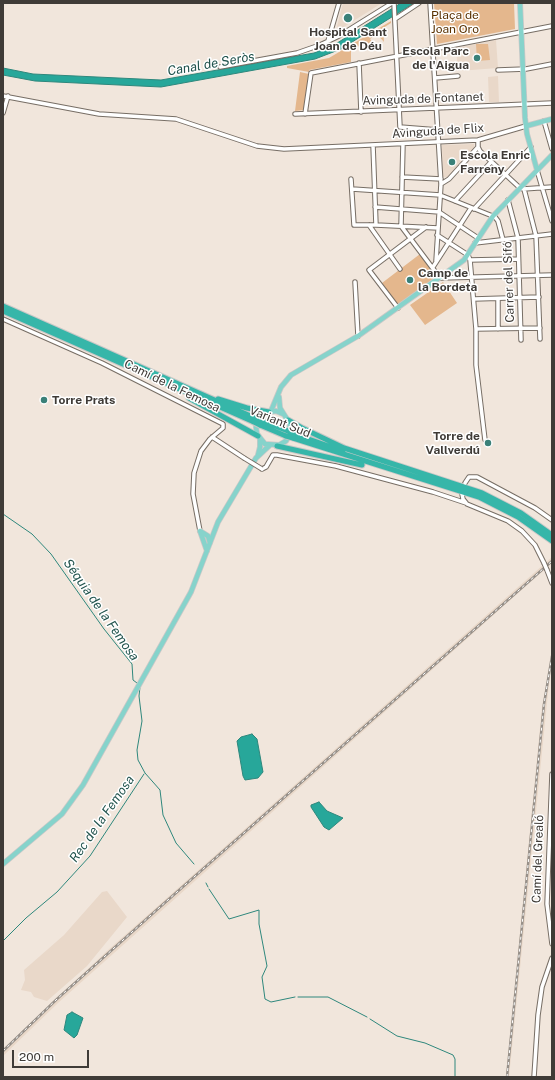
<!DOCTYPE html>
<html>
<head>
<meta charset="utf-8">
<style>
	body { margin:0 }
	#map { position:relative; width:555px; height:1080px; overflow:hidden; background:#f1e6dc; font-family:"Public Sans",sans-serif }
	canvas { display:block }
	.frame { position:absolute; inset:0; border:4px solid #3f3b37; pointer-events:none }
	.scale { position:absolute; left:12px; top:1050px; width:77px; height:18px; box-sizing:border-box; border:2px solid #3f3b37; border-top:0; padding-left:5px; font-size:12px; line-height:14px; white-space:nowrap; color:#3f3b37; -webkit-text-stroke:3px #fff; paint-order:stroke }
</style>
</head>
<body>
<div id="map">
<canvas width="555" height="1080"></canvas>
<div class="frame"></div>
<div class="scale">200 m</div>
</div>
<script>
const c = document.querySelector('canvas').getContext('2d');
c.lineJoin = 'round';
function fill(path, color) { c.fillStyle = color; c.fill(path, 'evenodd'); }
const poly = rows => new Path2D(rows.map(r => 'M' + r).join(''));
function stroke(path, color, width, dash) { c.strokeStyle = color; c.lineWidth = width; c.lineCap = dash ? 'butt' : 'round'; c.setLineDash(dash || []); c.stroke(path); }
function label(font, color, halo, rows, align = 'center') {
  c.font = font + ' "Public Sans",sans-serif'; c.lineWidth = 3; c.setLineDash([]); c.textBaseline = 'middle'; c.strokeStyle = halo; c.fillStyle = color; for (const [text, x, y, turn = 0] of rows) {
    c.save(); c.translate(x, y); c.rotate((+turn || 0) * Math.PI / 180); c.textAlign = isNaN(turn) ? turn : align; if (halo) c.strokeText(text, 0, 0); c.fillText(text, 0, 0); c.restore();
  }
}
fill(poly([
	[343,3,382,3,339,30,337,26],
	[496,40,498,68,458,71,456,48],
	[498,76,499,102,489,102,488,77],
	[474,144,474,149,448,177,443,177,442,145],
	[552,557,552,563,59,1002,3,1056,3,1049,107,951],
	[552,654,509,1077,506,1077,542,708],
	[107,891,127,917,87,966,47,1001,34,997,31,992,21,990,25,980,24,970,64,935,102,892]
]), '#e9d8c9');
fill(poly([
	[434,3,514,3,515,29,437,44],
	[391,21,391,23,383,28,384,42,377,34,370,39,373,43,351,48,351,62,309,70,309,72,287,68,287,66,329,58],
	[488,44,490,60,477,61,476,44],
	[300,72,309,74,304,110,295,111],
	[420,254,435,274,434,279,398,305,382,283],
	[443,282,457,303,425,325,410,305]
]), '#e4b78d');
const water = poly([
	[401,3,414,3,341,49,315,59,161,87,35,81,3,75,3,68,33,74,161,80,314,53,334,45,401,3],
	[252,734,257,739,263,772,258,778,245,780,243,776,237,741,241,737,252,734],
	[319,802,327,811,343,818,329,830,324,827,311,807,311,805,319,802],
	[72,1012,83,1018,77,1035,74,1038,64,1030,67,1015,72,1012]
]);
fill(water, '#27a79a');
stroke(water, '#2e877c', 1);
stroke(poly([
	[3,514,32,534,51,554,104,629,132,664,133,680,137,683],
	[140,687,139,696,142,721,137,750,138,760,145,773,160,790,163,815,176,843,194,864],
	[206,883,208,887],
	[209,889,229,919,259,910,259,924,267,966,262,977,265,999,271,1002,295,997],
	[3,941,26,918,57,892,90,856,144,774],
	[298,997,328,997,367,1017],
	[370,1019,397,1036,425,1043,453,1055,455,1059,455,1077]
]), '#2e877c', 1);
const minor = poly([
	[394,3,400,127,438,130],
	[430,3,441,184,436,261],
	[395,19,419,3],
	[328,41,339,3],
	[359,63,361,112],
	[220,67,297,53,320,45,339,36,392,3],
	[498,70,526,69,552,64],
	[435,78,458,76],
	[3,96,99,114,176,119,257,146,284,149,478,140,526,126],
	[3,113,8,96],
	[295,114,552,103],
	[305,114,311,73,552,26],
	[544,121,552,149],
	[478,140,478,147,480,151,520,188],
	[403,144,401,226,440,278,552,275],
	[373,145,376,225],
	[537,170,552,221],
	[402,177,441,179],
	[351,179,354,225,376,225,438,228],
	[441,184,449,179,478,147],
	[352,189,440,195,495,217,498,221,503,240],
	[523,189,552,187],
	[524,189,536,236,540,339],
	[508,200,518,238,521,340],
	[455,201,491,162],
	[375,207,439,212,478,238],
	[474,209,531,147],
	[369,225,400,269],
	[437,235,468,255,470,260,476,329,476,365,485,440],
	[475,243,552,234],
	[470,260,518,259],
	[433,267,471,208],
	[355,282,358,336],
	[474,299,539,297],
	[498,299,498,329],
	[398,308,369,270,426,227],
	[3,319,102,363,223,424,223,428,210,439,201,451,194,473,193,494,200,531],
	[476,329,540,328],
	[212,437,244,458],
	[262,469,266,467,273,455,277,455,336,466,433,492,466,503],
	[465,483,469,477,477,477,535,508,552,520],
	[462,494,463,499,467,504,508,521,522,531,535,545,544,563],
	[547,570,552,583],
	[552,774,547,904,552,944],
	[534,1077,538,1015,542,987,552,958]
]);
const major = poly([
	[520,3,525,118,527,134,537,170],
	[526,126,552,119],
	[279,397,280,408,290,424,290,434,286,441,279,445,265,444,257,434,256,427,258,420,263,415,269,412,276,411,283,414],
	[271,411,281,387,291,375,358,336,464,260,493,216,552,155],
	[258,455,260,447,260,439],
	[200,531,207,551],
	[200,531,208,536,210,543],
	[3,864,62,814,83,785,191,592,218,522,256,458,270,445]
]);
const highway = poly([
	[3,306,255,418],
	[3,311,254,422],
	[189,398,258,436],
	[218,399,247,408,269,412],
	[288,420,302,428,344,448,482,493,521,513,552,535],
	[262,421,288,431],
	[260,425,286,436],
	[294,434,343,451],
	[293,438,479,497,518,517,552,541],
	[277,446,362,465]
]);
stroke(minor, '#776e65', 5.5);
stroke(major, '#c9c8c7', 6);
stroke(highway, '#c9c8c7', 7);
stroke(minor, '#fff', 3.5);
stroke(major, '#86d3cb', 4.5);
stroke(highway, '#36b6a9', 5);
const rail = poly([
	[3,1051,57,999,160,907,552,561],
	[507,1077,544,704,552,656]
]);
stroke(rail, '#968f88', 2.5);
stroke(rail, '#fff', 1, [3]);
const minorBridge = poly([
	[244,458,262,469],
	[544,563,547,570]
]);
const highwayBridge = poly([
	[255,418,262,421],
	[254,422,260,425],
	[288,431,294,434],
	[286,436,293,438]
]);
stroke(minorBridge, '#776e65', 5.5, []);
stroke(highwayBridge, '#c9c8c7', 7, []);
stroke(minorBridge, '#fff', 3.5);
stroke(highwayBridge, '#36b6a9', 5);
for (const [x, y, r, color] of [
	[348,18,5,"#3a8078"],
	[477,58,4,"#3a8078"],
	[452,162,4,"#3a8078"],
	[410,280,4,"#3a8078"],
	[44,400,4,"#3a8078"],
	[488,443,4,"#3a8078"]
]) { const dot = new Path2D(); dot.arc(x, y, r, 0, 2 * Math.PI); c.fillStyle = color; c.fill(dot); stroke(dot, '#fff', 1.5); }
label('12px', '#593100', '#fff', [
	["Plaça de",455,15],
	["Joan Oro",455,29]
]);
label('bold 12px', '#3f3b37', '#fff', [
	["Hospital Sant",348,32,"center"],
	["Joan de Déu",348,46,"center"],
	["Escola Parc",469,51,"right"],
	["de l'Aigua",469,65,"right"],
	["Escola Enric",460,155],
	["Farreny",460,169],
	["Camp de",418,273],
	["la Bordeta",418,287],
	["Torre Prats",52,400],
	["Torre de",480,436,"right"],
	["Vallverdú",480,450,"right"]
], 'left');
label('12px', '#3f3b37', '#fff', [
	["Avinguda de Fontanet",423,99,-2],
	["Avinguda de Flix",438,131,-4],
	["Carrer del Sifó",509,282,-92],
	["Camí de la Femosa",172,386,26],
	["Variant Sud",280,422,22],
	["Camí del Grealó",538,859,-88]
]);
label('italic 13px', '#22544e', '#fff', [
	["Canal de Seròs",211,64,-10],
	["Séquia de la Femosa",101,610,55],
	["Rec de la Femosa",102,819,-55]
]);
</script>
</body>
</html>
